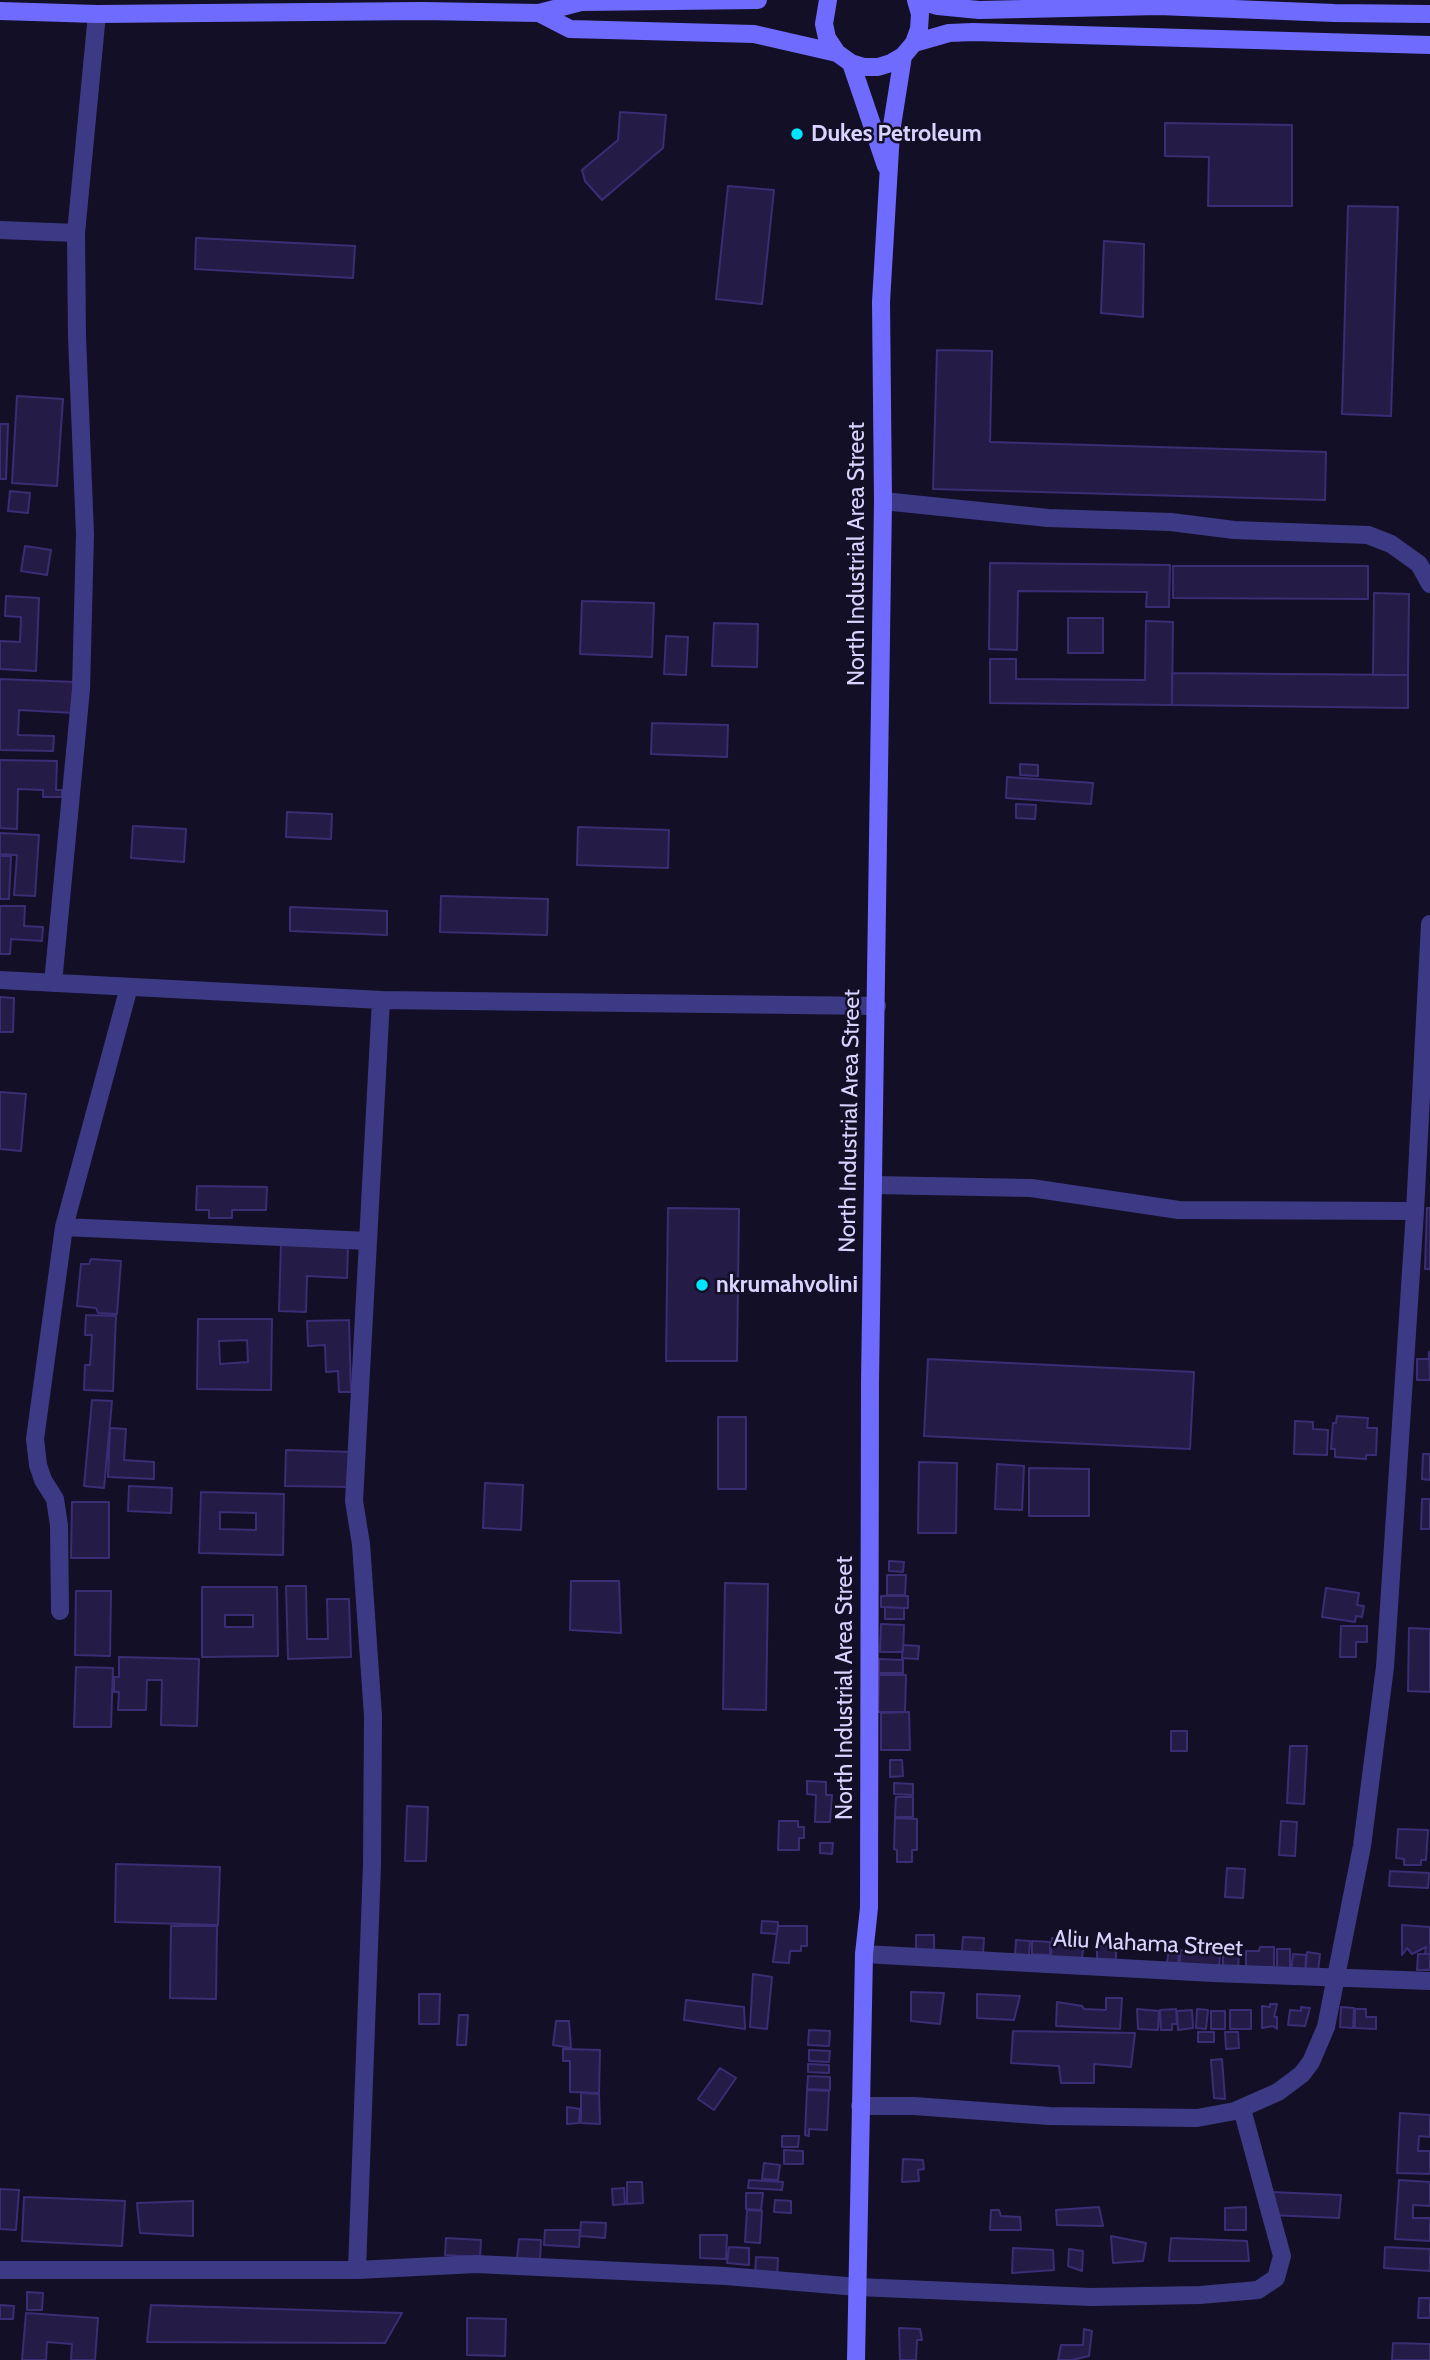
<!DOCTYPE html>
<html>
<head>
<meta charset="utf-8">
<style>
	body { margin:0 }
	canvas { display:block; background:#130f26 }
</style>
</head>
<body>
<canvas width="1430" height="2360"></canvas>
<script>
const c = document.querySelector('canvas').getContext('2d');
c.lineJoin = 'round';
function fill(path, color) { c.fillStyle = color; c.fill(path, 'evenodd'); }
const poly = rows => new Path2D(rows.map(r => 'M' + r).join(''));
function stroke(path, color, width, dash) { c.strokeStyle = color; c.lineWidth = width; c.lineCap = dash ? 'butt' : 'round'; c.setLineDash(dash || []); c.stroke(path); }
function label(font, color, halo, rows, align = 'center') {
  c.font = font + ' Cabin,sans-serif'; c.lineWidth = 5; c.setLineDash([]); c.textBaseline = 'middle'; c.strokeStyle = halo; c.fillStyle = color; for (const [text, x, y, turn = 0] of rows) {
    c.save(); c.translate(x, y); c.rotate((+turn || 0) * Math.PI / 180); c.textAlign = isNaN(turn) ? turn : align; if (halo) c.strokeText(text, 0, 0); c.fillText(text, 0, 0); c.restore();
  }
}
const building = poly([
	[620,112,666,115,663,148,602,200,585,181,582,170,618,140,620,112],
	[1165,123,1292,125,1292,206,1208,206,1209,157,1165,156,1165,123],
	[728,186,774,190,762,304,716,299,728,186],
	[1348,206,1398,207,1391,416,1342,414,1348,206],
	[196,238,355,246,353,278,195,269,196,238],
	[1104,241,1144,244,1143,317,1101,313,1104,241],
	[937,350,992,351,990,442,1326,452,1325,500,933,489,937,350],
	[17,396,63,399,57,486,12,483,17,396],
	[0,424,8,424,6,479,0,479,0,424],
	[10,491,30,493,28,513,8,511,10,491],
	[25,546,51,550,47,575,21,571,25,546],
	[990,563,1170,565,1169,607,1146,607,1147,592,1018,591,1017,650,989,649,990,563],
	[1173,566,1368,566,1368,599,1173,598,1173,566],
	[1374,593,1409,594,1408,675,1373,675,1374,593],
	[6,596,39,598,36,671,0,669,0,641,20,642,21,617,5,616,6,596],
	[582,601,654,603,652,657,580,654,582,601],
	[1068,618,1103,618,1103,653,1068,653,1068,618],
	[1146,621,1173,622,1172,705,990,703,990,659,1016,659,1016,679,1145,680,1146,621],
	[714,623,758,624,757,667,712,666,714,623],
	[666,636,688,637,686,675,664,674,666,636],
	[1172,673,1408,675,1408,708,1172,705,1172,673],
	[0,679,75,682,74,713,19,710,18,735,54,736,53,751,0,750,0,679],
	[652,723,728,725,727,757,651,754,652,723],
	[0,760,57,761,56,790,62,790,62,797,43,797,43,790,18,789,17,829,0,828,0,760],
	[1020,764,1038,765,1038,776,1020,775,1020,764],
	[1007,777,1093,783,1091,804,1006,798,1007,777],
	[1016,804,1036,805,1035,819,1016,818,1016,804],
	[287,812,332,814,331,839,286,837,287,812],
	[133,826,186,829,184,862,131,858,133,826],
	[578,827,669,830,668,868,577,865,578,827],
	[0,833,39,835,35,896,14,895,17,855,0,854,0,833],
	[0,856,11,856,9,899,0,899,0,856],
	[441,896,548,899,547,935,440,932,441,896],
	[0,906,25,906,24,926,43,927,42,941,11,939,10,954,0,954,0,906],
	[290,907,387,911,387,935,290,931,290,907],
	[0,997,14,998,13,1032,0,1032,0,997],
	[0,1092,26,1094,21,1151,0,1149,0,1092],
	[197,1186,267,1187,266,1210,232,1210,232,1218,209,1218,209,1210,196,1210,197,1186],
	[668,1208,739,1209,737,1361,666,1361,668,1208],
	[1427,1208,1430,1208,1430,1269,1425,1269,1427,1208],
	[281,1243,348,1245,347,1278,307,1276,306,1312,279,1311,281,1243],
	[91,1259,121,1261,117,1314,98,1313,96,1308,77,1306,81,1264,89,1264,91,1259],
	[86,1315,116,1316,113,1391,84,1390,85,1365,90,1365,92,1335,85,1335,86,1315],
	[198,1319,272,1319,271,1390,197,1389,198,1319],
	[247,1340,248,1362,220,1364,219,1341,247,1340],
	[349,1320,351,1392,339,1392,338,1371,326,1372,325,1345,308,1346,307,1321,349,1320],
	[1429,1352,1430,1380,1417,1380,1417,1359,1429,1359,1429,1352],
	[928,1359,1194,1372,1190,1449,924,1436,928,1359],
	[92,1400,112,1401,104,1488,84,1486,92,1400],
	[1337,1416,1368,1418,1367,1428,1377,1428,1376,1455,1366,1455,1366,1459,1335,1457,1335,1449,1331,1449,1333,1423,1336,1423,1337,1416],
	[718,1417,746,1417,746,1489,718,1489,718,1417],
	[1295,1421,1313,1422,1313,1429,1328,1430,1327,1455,1294,1454,1295,1421],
	[110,1428,126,1429,124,1460,154,1462,154,1479,108,1477,110,1428],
	[286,1450,352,1452,352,1487,285,1486,286,1450],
	[1423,1454,1430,1454,1430,1480,1422,1479,1423,1454],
	[919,1462,957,1463,956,1533,918,1533,919,1462],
	[997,1464,1024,1466,1022,1510,995,1509,997,1464],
	[1029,1468,1089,1469,1089,1516,1029,1516,1029,1468],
	[485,1483,523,1485,521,1530,483,1528,485,1483],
	[129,1486,172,1488,171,1513,128,1511,129,1486],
	[201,1492,284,1494,283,1555,199,1553,201,1492],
	[220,1512,256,1513,256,1530,220,1529,220,1512],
	[1422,1499,1430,1499,1430,1529,1421,1529,1422,1499],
	[72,1502,109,1502,109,1558,71,1558,72,1502],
	[889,1561,904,1562,903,1572,889,1571,889,1561],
	[887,1575,906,1575,905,1595,887,1595,887,1575],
	[571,1581,619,1581,621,1633,570,1630,571,1581],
	[725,1583,768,1584,766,1710,723,1709,725,1583],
	[286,1586,306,1586,307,1639,328,1639,327,1599,349,1599,351,1657,288,1659,286,1586],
	[202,1587,277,1587,278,1656,202,1657,202,1587],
	[225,1615,253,1615,253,1627,225,1627,225,1615],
	[1326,1588,1359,1593,1357,1605,1364,1606,1362,1617,1356,1616,1355,1622,1322,1617,1326,1588],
	[76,1591,111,1591,110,1656,75,1655,76,1591],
	[881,1596,908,1596,908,1608,881,1607,881,1596],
	[885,1607,904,1608,904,1619,885,1619,885,1607],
	[881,1624,904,1625,903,1652,880,1652,881,1624],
	[1341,1626,1367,1626,1367,1642,1356,1642,1356,1657,1340,1657,1341,1626],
	[1409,1628,1430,1629,1430,1692,1408,1691,1409,1628],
	[903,1645,919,1646,918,1659,902,1658,903,1645],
	[119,1657,199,1659,197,1726,161,1725,162,1680,147,1680,146,1710,118,1710,119,1692,114,1692,114,1677,119,1677,119,1657],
	[879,1659,903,1660,903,1673,879,1673,879,1659],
	[76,1667,113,1668,111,1727,74,1727,76,1667],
	[879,1675,906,1675,905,1712,878,1712,879,1675],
	[909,1712,910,1750,881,1750,881,1713,909,1712],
	[1171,1731,1187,1731,1187,1751,1171,1751,1171,1731],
	[1290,1746,1307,1746,1304,1804,1287,1803,1290,1746],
	[890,1760,902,1760,903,1776,890,1777,890,1760],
	[807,1781,826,1782,826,1795,832,1795,830,1822,815,1822,816,1795,807,1794,807,1781],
	[894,1783,913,1784,913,1795,894,1794,894,1783],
	[896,1797,913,1797,913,1817,895,1817,896,1797],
	[407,1806,428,1807,426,1861,405,1861,407,1806],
	[895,1818,917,1819,917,1850,912,1850,912,1862,897,1862,897,1850,894,1849,895,1818],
	[779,1821,798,1821,798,1827,804,1827,804,1838,799,1838,799,1850,778,1850,779,1821],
	[1281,1821,1297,1822,1295,1856,1279,1855,1281,1821],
	[1398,1829,1428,1830,1426,1860,1421,1860,1421,1865,1404,1865,1404,1859,1396,1858,1398,1829],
	[820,1843,833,1843,832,1854,820,1853,820,1843],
	[116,1864,220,1867,218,1925,115,1922,116,1864],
	[1227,1868,1245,1869,1243,1898,1225,1897,1227,1868],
	[1390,1871,1429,1873,1428,1888,1389,1886,1390,1871],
	[762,1921,778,1922,777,1934,761,1933,762,1921],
	[1402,1925,1430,1927,1430,1954,1425,1954,1426,1947,1412,1954,1407,1948,1402,1955,1402,1925],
	[171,1926,217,1926,216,1999,170,1998,171,1926],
	[778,1926,807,1926,807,1946,801,1946,801,1951,790,1951,789,1963,773,1962,778,1926],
	[916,1935,934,1935,934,1950,916,1950,916,1935],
	[963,1937,984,1938,983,1953,962,1952,963,1937],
	[1052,1938,1084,1940,1082,1959,1051,1957,1052,1938],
	[1016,1940,1030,1941,1029,1956,1015,1955,1016,1940],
	[1032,1941,1050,1942,1050,1955,1032,1954,1032,1941],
	[1097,1946,1116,1946,1116,1961,1097,1962,1097,1946],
	[1260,1947,1274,1947,1274,1967,1246,1970,1246,1951,1259,1951,1260,1947],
	[1169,1949,1179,1950,1178,1964,1167,1963,1169,1949],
	[1277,1949,1290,1949,1290,1970,1277,1970,1277,1949],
	[1180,1950,1220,1951,1219,1969,1180,1967,1180,1950],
	[1223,1951,1239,1951,1238,1972,1223,1972,1223,1951],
	[1307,1952,1320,1954,1318,1971,1306,1970,1307,1952],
	[1293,1954,1306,1955,1305,1974,1291,1973,1293,1954],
	[1418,1954,1430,1954,1430,1970,1417,1970,1418,1954],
	[753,1974,772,1977,767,2029,750,2027,753,1974],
	[911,1992,944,1993,940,2024,911,2021,911,1992],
	[419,1994,440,1994,439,2024,419,2024,419,1994],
	[977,1994,1020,1996,1014,2020,977,2018,977,1994],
	[1106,1998,1122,1998,1120,2029,1056,2026,1057,2002,1082,2006,1084,2009,1106,2010,1106,1998],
	[686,2000,744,2007,745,2029,684,2020,686,2000],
	[1270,2004,1277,2004,1274,2017,1277,2017,1277,2029,1273,2026,1262,2028,1262,2006,1270,2007,1270,2004],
	[1301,2007,1310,2008,1305,2026,1288,2025,1290,2010,1301,2011,1301,2007],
	[1341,2007,1354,2008,1353,2028,1340,2027,1341,2007],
	[1137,2009,1159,2011,1158,2030,1138,2029,1137,2009],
	[1176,2009,1177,2024,1172,2024,1172,2030,1161,2030,1160,2010,1176,2009],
	[1197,2009,1208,2010,1206,2029,1196,2028,1197,2009],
	[1355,2009,1366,2009,1366,2017,1376,2017,1376,2029,1355,2028,1355,2009],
	[1192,2010,1193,2028,1178,2030,1177,2011,1192,2010],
	[1230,2010,1251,2010,1251,2029,1230,2029,1230,2010],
	[1211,2011,1225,2011,1225,2029,1211,2029,1211,2011],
	[459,2015,468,2015,466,2045,457,2045,459,2015],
	[556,2021,569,2021,571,2048,553,2045,556,2021],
	[809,2030,830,2031,829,2046,808,2045,809,2030],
	[1013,2031,1135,2033,1131,2067,1094,2064,1094,2083,1061,2083,1059,2066,1011,2063,1013,2031],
	[1198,2032,1214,2032,1214,2042,1198,2042,1198,2032],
	[1225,2032,1238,2032,1239,2048,1226,2049,1225,2032],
	[563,2049,600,2050,599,2093,570,2092,570,2061,563,2061,563,2049],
	[809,2050,830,2051,829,2062,809,2061,809,2050],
	[1222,2059,1225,2099,1214,2098,1211,2060,1222,2059],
	[808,2064,829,2065,829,2073,808,2072,808,2064],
	[720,2068,736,2078,714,2110,698,2099,720,2068],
	[808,2076,830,2077,830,2090,807,2089,808,2076],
	[807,2090,829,2091,827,2130,809,2129,809,2136,805,2135,807,2090],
	[581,2093,599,2094,600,2124,581,2123,581,2093],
	[567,2107,580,2109,579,2123,567,2124,567,2107],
	[1400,2113,1430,2115,1430,2137,1419,2136,1418,2151,1430,2151,1430,2174,1397,2173,1400,2113],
	[782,2136,799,2136,798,2147,782,2147,782,2136],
	[784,2150,803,2151,803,2164,784,2164,784,2150],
	[903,2159,923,2160,924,2169,918,2170,919,2181,902,2182,903,2159],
	[764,2163,780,2165,778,2180,762,2179,764,2163],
	[749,2180,783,2182,782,2190,748,2188,749,2180],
	[1399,2180,1430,2182,1430,2206,1413,2205,1413,2218,1430,2218,1430,2241,1395,2239,1399,2180],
	[627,2182,642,2182,643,2203,627,2204,627,2182],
	[624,2188,625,2204,613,2205,612,2189,624,2188],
	[0,2189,19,2190,16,2230,0,2229,0,2189],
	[1271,2192,1341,2195,1339,2218,1270,2215,1271,2192],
	[746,2193,763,2193,761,2210,746,2209,746,2193],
	[24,2197,125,2201,122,2246,22,2241,24,2197],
	[775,2200,791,2201,791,2213,774,2212,775,2200],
	[193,2201,193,2236,140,2233,137,2203,193,2201],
	[1099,2207,1103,2226,1057,2225,1056,2210,1099,2207],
	[1246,2207,1246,2230,1225,2230,1225,2208,1246,2207],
	[747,2210,762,2211,760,2243,745,2242,747,2210],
	[991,2210,999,2210,1001,2216,1020,2217,1021,2230,990,2230,991,2210],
	[581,2222,606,2223,605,2238,580,2236,581,2222],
	[545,2230,580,2230,579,2247,544,2245,545,2230],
	[700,2235,727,2235,726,2259,700,2258,700,2235],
	[1111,2236,1146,2243,1143,2261,1113,2263,1111,2236],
	[446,2238,481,2240,480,2257,445,2255,446,2238],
	[1171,2238,1247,2241,1249,2261,1169,2261,1171,2238],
	[519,2239,541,2240,540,2260,517,2258,519,2239],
	[729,2247,749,2248,749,2265,727,2263,729,2247],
	[1385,2247,1430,2249,1430,2271,1384,2268,1385,2247],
	[1013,2248,1053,2250,1054,2270,1012,2273,1013,2248],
	[1069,2249,1083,2251,1082,2271,1068,2266,1069,2249],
	[756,2257,778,2258,777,2279,755,2278,756,2257],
	[27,2292,43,2293,42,2310,27,2310,27,2292],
	[1419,2298,1430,2298,1430,2318,1418,2318,1419,2298],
	[0,2305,14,2306,13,2319,0,2319,0,2305],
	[151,2305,402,2313,385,2343,147,2342,151,2305],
	[26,2313,98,2318,95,2360,71,2360,72,2344,47,2342,46,2360,22,2360,26,2313],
	[467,2318,506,2319,505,2356,467,2355,467,2318],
	[899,2328,920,2329,922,2340,917,2340,916,2360,900,2360,899,2328],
	[1084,2329,1092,2331,1089,2356,1072,2360,1058,2360,1061,2345,1083,2345,1084,2329],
	[1393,2343,1430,2344,1430,2360,1392,2360,1393,2343]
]);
fill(building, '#241b47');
stroke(building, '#3b2d73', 2);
stroke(poly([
	[0,230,76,233],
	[883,501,1048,518,1171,522,1234,530,1368,535,1391,544,1419,564,1430,584],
	[0,980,381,1000,877,1006],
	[53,983,81,689,85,534,77,337,76,233,97,14],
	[874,1185,1031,1188,1179,1210,1415,1211],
	[64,1227,368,1241],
	[60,1611,59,1525,55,1499,43,1480,38,1465,35,1439,64,1227,129,987],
	[864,1954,1213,1973,1430,1981],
	[860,2106,914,2106,1049,2116,1197,2118,1235,2111,1253,2103,1278,2092,1302,2074,1311,2062,1326,2027,1362,1846,1385,1667,1415,1211,1430,924],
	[0,2270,357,2270,476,2264,726,2276,858,2287,1091,2297,1200,2295,1258,2290,1276,2278,1282,2256,1242,2109],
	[357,2270,372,1865,373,1716,361,1544,354,1501,381,1000]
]), '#3d3a85', 18);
stroke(poly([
	[828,0,824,24,827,38,837,53,851,63,864,67,878,67,891,63,903,56,914,43,919,29,920,14,916,0],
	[917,0,938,6,979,10,1159,6,1334,13,1430,14],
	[0,11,97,14,422,11,539,13,581,2,758,0],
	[539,13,570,29,754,34,837,53],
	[914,43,949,33,973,32,1430,45],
	[851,63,886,166],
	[856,2360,864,1954,869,1908,870,1381,883,501,881,302,891,132,903,56]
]), '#6f6bff', 18);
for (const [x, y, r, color] of [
	[797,134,7,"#00e5ff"],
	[702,1285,7,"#00e5ff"]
]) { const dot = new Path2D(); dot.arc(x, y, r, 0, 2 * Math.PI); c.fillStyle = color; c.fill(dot); stroke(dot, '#130f26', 2.5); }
label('bold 23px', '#d9d4ff', '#130f26', [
	["Dukes Petroleum",811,134],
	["nkrumahvolini",716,1285]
], 'left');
label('23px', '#d9d4ff', '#130f26', [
	["North Industrial Area Street",857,554,-90],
	["North Industrial Area Street",850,1121,-89],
	["North Industrial Area Street",845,1688,-90],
	["Aliu Mahama Street",1148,1944,3]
]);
</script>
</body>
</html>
